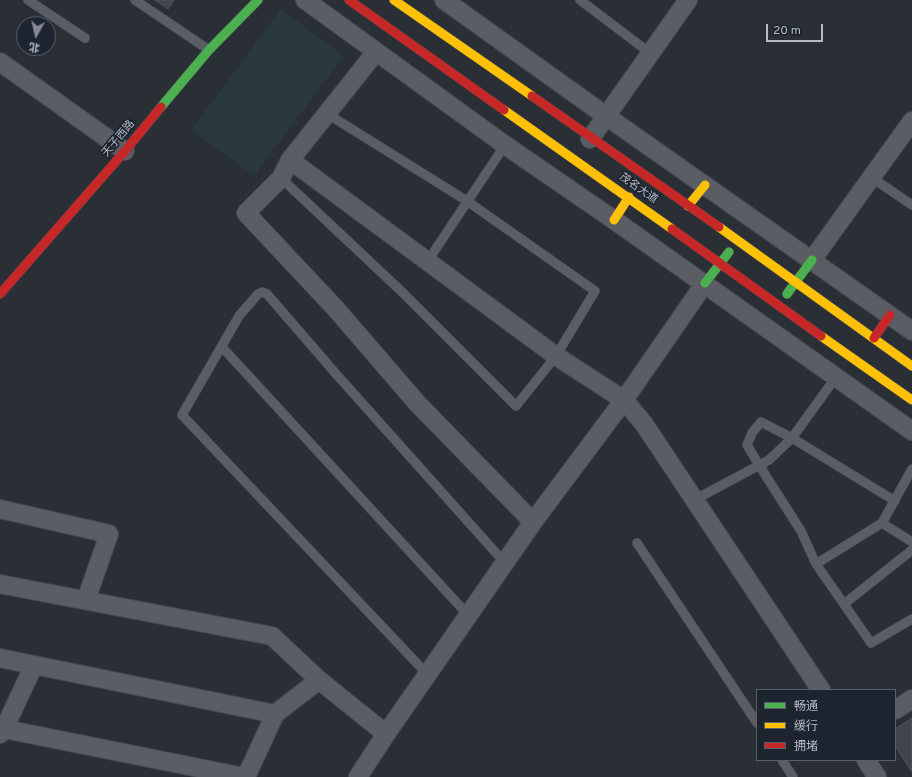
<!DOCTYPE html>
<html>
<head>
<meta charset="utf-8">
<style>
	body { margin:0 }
	#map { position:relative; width:912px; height:777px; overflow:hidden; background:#2a2e35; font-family:Overpass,"Noto Sans SC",sans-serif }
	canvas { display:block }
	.legend { position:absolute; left:756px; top:689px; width:140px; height:72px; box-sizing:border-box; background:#1e242f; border:1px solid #5a606b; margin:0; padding:5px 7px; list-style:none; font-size:12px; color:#b4bac6 }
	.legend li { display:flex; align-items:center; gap:8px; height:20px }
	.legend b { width:20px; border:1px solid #5a606b }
	.north { position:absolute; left:16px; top:16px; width:40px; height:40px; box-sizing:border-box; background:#1e242f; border:1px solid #5a606b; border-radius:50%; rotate:188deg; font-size:11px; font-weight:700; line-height:16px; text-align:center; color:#b4bac6 }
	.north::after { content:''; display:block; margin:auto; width:14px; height:18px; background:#848993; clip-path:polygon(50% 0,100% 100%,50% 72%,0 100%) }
	.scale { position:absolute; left:766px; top:24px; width:57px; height:18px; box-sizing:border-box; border:2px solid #b4bac6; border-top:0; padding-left:5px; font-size:12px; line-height:14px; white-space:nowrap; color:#b4bac6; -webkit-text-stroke:3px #1e242f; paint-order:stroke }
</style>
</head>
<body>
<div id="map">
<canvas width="912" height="777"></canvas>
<ul class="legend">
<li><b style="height:5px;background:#4caf50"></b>畅通</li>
<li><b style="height:5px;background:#ffc107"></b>缓行</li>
<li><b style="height:5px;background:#c62828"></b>拥堵</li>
</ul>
<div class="north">北</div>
<div class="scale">20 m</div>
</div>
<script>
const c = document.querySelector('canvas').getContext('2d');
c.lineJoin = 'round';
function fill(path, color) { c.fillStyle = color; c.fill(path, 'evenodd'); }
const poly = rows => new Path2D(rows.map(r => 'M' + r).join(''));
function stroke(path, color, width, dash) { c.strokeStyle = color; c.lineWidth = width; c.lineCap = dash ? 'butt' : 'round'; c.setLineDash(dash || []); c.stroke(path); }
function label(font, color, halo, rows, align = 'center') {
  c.font = font + ' Overpass,"Noto Sans SC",sans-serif'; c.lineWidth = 3.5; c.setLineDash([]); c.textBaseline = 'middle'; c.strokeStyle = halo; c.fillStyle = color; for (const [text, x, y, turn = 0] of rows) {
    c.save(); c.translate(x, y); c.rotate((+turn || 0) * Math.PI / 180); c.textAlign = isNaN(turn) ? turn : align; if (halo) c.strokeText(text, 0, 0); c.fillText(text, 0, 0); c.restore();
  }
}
fill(poly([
	[281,9,344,56,254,176,191,130]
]), '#28383b');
const building = poly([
	[155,0,174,0,168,9,155,0],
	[912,718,912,772,895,746,895,729,912,718]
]);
fill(building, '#41444a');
stroke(building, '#52565d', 1);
const lane = poly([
	[28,0,85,38],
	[135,0,209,50],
	[580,0,650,53],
	[871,177,912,205],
	[281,178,400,290,516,406,556,356,595,291,467,201,326,113],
	[427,262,505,145],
	[222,347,469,616],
	[694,500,769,460,792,438,836,377],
	[895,501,792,438,761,422,752,433,747,445,759,465,801,531,816,564,871,643,912,619],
	[882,523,912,469],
	[637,543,757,723],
	[816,564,882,523,912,542],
	[844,604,912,550],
	[428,675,182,415,239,316,258,294,262,292,267,294,337,375,505,563],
	[782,760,793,777]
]);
const street = poly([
	[305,0,505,145,614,220,912,431],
	[444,0,606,116,912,331],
	[375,53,290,160,556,356,624,400,644,424,821,690],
	[0,62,125,151],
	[590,139,688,0],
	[290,160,281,178,246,213,336,309,417,403,533,522],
	[812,260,912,121],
	[0,509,109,534,86,600],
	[0,584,272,636,319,680,386,734],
	[0,658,275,714],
	[895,710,912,699],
	[0,728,244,777],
	[0,734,4,729,34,665],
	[866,760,877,777],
	[246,777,275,714,319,680],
	[358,777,386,734,533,522,624,400,705,283]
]);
const fast = poly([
	[161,107,209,50,258,0],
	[705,283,729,252],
	[787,294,812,260]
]);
const slow = poly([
	[394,0,532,96],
	[504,110,672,229],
	[688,206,705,185],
	[614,220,629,197],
	[719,227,912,366],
	[821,336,912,400]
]);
const jam = poly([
	[349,0,504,110],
	[532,96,719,227],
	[672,229,821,336],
	[0,294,125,151,161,107],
	[874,338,890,315]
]);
stroke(lane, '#46494e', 10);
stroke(street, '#46494e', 20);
stroke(fast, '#46494e', 10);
stroke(slow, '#46494e', 10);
stroke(jam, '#46494e', 10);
stroke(lane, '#5a5d63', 9);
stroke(street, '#5a5d63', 18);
stroke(fast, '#4caf50', 9);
stroke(slow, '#ffc107', 9);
stroke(jam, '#c62828', 9);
label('11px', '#b4bac6', '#1e242f', [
	["天子西路",119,139,-50],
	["茂名大道",638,189,35]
]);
</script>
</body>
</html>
